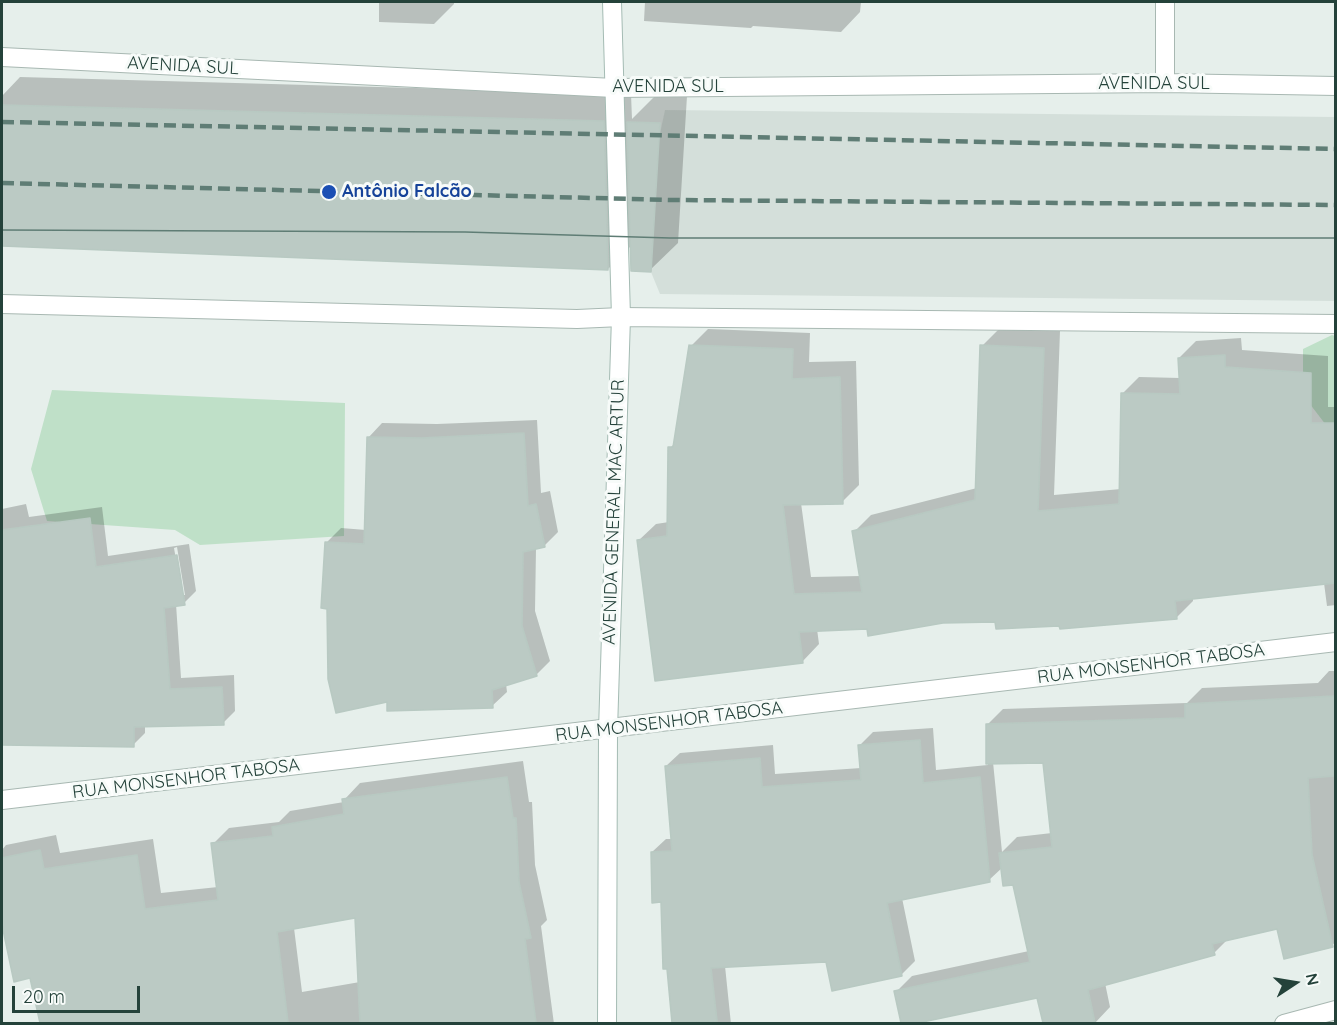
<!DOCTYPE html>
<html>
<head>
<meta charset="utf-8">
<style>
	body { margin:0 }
	#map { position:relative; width:1337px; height:1025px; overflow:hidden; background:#e6efeb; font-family:Quicksand,sans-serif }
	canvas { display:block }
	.frame { position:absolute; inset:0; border:3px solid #24423a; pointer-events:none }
	.north { position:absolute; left:1265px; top:953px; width:60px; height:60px; -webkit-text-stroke:4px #f7fbf9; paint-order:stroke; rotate:78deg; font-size:16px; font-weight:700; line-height:24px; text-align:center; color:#24423a }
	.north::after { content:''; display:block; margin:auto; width:21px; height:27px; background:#24423a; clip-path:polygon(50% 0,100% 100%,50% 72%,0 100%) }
	.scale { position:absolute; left:12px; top:986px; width:128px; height:27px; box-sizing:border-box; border:3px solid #24423a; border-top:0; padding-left:8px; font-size:18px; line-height:21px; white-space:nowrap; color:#24423a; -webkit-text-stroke:4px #f7fbf9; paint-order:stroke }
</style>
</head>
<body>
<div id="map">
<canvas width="1337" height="1025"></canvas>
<div class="frame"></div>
<div class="north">N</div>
<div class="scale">20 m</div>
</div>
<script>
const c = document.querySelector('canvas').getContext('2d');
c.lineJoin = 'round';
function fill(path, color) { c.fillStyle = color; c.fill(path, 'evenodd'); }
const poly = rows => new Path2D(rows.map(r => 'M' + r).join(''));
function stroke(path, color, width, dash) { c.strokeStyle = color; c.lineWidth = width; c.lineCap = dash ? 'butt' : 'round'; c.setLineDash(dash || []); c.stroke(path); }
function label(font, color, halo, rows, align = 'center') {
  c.font = font + ' Quicksand,sans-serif'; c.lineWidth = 6; c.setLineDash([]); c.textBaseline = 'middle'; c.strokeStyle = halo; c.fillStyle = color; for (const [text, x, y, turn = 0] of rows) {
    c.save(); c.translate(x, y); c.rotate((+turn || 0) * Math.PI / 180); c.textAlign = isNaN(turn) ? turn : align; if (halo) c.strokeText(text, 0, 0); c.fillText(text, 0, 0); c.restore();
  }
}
fill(poly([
	[665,110,1335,117,1335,301,660,294,651,272,659,138]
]), '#d4dfda');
fill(poly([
	[1332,335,1335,336,1335,422,1329,429,1303,395,1303,349],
	[52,390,345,403,344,536,200,545,175,530,47,521,31,469]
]), '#bfe0c8');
fill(poly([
	[379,2,454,2,454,4,434,24,379,22],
	[645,2,861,2,860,12,841,32,753,26,751,28,644,21],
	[20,77,631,94,632,119,656,95,687,96,678,243,650,270,632,245,608,269,2,245,2,96],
	[708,329,810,333,809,362,856,361,859,485,842,502,801,503,811,577,861,576,854,532,871,515,977,488,982,346,999,329,1060,331,1054,495,1121,489,1122,394,1139,377,1180,378,1179,358,1196,341,1241,338,1242,350,1328,356,1328,407,1336,407,1336,605,1327,606,1324,583,1193,598,1193,601,1176,618,1061,624,997,620,943,622,817,629,819,644,802,662,638,541,656,524,669,522,670,448,675,443,691,346],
	[537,420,541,493,550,491,558,532,544,546,536,548,535,611,550,661,536,675,506,684,507,692,492,706,388,700,327,542,341,528,366,530,368,438,382,423,437,424],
	[26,504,29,517,102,507,108,556,189,544,196,591,184,603,176,604,181,678,234,675,235,711,223,723,145,725,145,733,133,745,2,744,2,509],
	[177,547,185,595,182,595,174,548],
	[1329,671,1336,671,1336,942,1332,945,1278,927,1229,938,1214,953,1105,983,1110,1007,1094,1024,1044,1024,1039,996,910,1024,902,1024,896,992,912,976,1029,951,1014,883,1003,867,989,880,902,898,915,961,902,974,827,960,725,966,731,1024,674,1024,663,901,652,852,666,839,672,839,666,766,680,753,773,745,775,774,861,768,860,745,873,732,933,728,936,770,988,765,987,725,1003,709,1187,703,1202,688,1318,683],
	[1045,761,1052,833,1017,837,1002,852,993,762],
	[523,761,529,802,532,802,535,865,547,920,541,926,554,1024,41,1024,31,977,15,980,2,917,2,850,6,845,56,835,60,853,153,839,161,893,218,887,213,844,229,828,279,822,290,811,344,802,344,800,360,783],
	[357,917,360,982,302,992,294,928]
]), '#0003');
const building = poly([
	[2,105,604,121,608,270,2,246,2,105],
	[627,122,660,123,651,272,631,271,627,122],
	[689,345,793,349,792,379,840,377,843,504,783,505,794,594,862,592,852,531,975,500,980,345,1044,348,1038,511,1119,504,1121,393,1180,394,1178,358,1225,355,1225,367,1311,373,1311,423,1335,423,1335,583,1175,601,1177,619,1060,629,1059,626,996,629,995,622,943,623,868,636,867,629,799,632,803,663,655,681,637,540,667,536,668,447,673,447,689,345],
	[524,433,528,506,536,504,545,547,523,552,522,626,537,676,492,690,493,708,387,711,387,702,336,713,328,679,327,609,321,608,325,542,364,544,367,437,422,438,524,433],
	[90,518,96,567,177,555,185,605,164,608,170,689,222,687,224,725,134,727,134,747,2,745,2,530,90,518],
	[1335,696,1335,776,1308,778,1312,855,1333,947,1284,959,1277,929,1212,944,1215,955,1088,990,1095,1023,1043,1023,1037,998,918,1023,901,1023,894,991,1030,962,1013,885,1003,886,999,853,1052,847,1043,763,986,764,986,724,1185,718,1185,704,1335,696],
	[920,740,923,783,980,777,990,882,887,903,902,976,832,991,826,962,711,968,717,1021,672,1023,667,969,663,969,661,902,652,903,651,852,672,851,665,766,760,758,762,787,861,780,858,745,920,740],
	[507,777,513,818,516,818,519,882,531,938,525,939,536,1023,360,1023,355,918,277,932,288,1023,40,1023,30,978,14,982,2,925,2,858,40,850,44,869,137,855,145,909,218,900,211,843,273,836,272,827,344,814,342,799,507,777]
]);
fill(building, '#bbcac4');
stroke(building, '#b8c9c2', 1.5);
const street = poly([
	[1165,2,1165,83],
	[2,57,614,88,1165,83,1336,86],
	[2,304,577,319,621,317,1336,324],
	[2,800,1336,642],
	[1284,1024,1336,1010]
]);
const secondary = poly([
	[607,1024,608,730,621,317,612,2]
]);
stroke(street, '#a8b8b2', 20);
stroke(secondary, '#a4bbb3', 20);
stroke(street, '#fff', 18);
stroke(secondary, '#fff', 18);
stroke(poly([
	[2,230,465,232,670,238,1336,238]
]), '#5f7d75', 1.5);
stroke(poly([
	[2,122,1336,149],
	[2,183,672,200,1336,205]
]), '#5f7d75', 4.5, [12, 6]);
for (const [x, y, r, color] of [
	[329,192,8,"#1a4fb4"]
]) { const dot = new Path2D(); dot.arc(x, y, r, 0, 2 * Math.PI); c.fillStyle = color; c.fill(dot); stroke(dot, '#f7fbf9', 2); }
label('18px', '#24423a', '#f7fbf9', [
	["AVENIDA SUL",183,66,3],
	["AVENIDA SUL",1154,84],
	["AVENIDA SUL",668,87],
	["AVENIDA GENERAL MAC ARTUR",614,512,-88],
	["RUA MONSENHOR TABOSA",1151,664,-7],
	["RUA MONSENHOR TABOSA",669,722,-7],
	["RUA MONSENHOR TABOSA",186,779,-7]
]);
label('bold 18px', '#164399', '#f7fbf9', [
	["Antônio Falcão",342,192]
], 'left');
</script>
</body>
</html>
